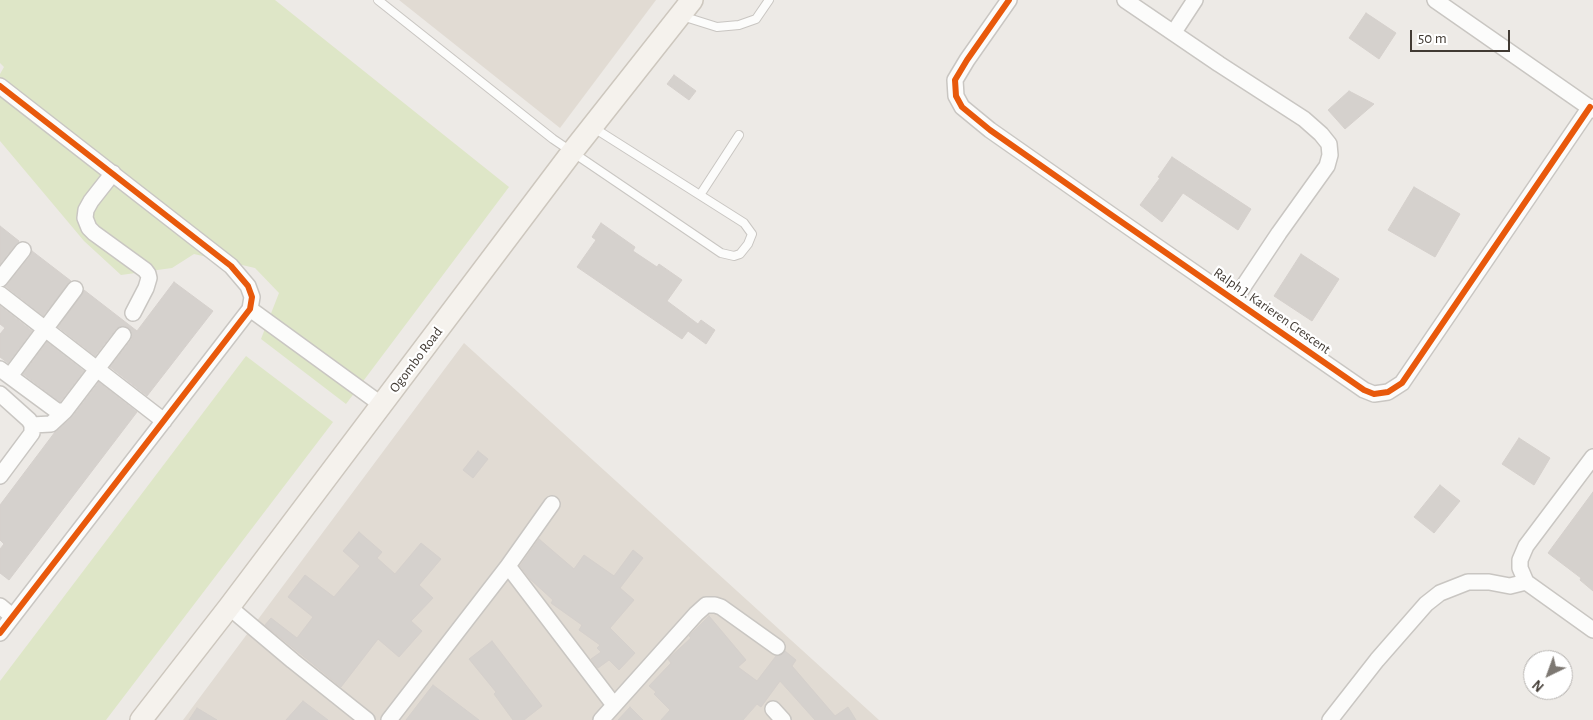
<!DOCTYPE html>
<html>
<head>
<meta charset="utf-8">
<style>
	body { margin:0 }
	#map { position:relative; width:1593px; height:720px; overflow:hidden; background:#edeae6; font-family:"Alegreya Sans",sans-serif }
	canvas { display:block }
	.north { position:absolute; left:1523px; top:650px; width:50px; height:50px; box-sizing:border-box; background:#fff; border:1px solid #b3b0ad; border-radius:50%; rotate:222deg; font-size:14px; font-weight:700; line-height:20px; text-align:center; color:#413a33 }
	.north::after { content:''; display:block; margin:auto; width:18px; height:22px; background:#7d7872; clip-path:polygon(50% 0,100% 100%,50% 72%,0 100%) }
	.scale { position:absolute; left:1410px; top:30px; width:100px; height:22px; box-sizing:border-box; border:2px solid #413a33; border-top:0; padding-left:6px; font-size:15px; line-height:18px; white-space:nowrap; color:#413a33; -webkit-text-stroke:4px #fff; paint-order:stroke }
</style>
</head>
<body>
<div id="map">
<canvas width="1593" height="720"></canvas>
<div class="north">N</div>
<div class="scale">50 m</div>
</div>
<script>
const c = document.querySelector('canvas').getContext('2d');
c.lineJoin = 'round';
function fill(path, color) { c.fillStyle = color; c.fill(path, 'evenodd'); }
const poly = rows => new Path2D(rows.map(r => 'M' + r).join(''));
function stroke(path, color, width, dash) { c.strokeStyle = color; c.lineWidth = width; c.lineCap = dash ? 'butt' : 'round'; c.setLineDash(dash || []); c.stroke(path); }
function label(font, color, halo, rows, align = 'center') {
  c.font = font + ' "Alegreya Sans",sans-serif'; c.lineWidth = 4.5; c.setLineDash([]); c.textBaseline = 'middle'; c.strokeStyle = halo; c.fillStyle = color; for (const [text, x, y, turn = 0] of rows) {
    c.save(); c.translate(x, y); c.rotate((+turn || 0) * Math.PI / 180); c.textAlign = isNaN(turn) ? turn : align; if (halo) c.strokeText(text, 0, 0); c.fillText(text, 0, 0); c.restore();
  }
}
fill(poly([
	[399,0,656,0,560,128],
	[464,343,879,720,183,720]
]), '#e1dbd3');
fill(poly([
	[0,0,275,0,509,187,346,404,261,339,279,293,255,268,194,254,172,268,121,275,84,241,0,141,0,74,4,67,0,63],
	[246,356,333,422,106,720,0,720,0,681]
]), '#dee6c7');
const building = poly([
	[1366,13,1396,33,1379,59,1349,38,1366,13],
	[674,75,696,91,689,100,667,84,674,75],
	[1349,91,1374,104,1345,129,1328,110,1349,91],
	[1172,157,1251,209,1238,230,1183,193,1162,222,1140,205,1160,178,1158,177,1172,157],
	[1414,187,1460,214,1435,257,1388,230,1414,187],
	[601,223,635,247,633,251,657,267,659,264,682,280,667,301,698,324,701,320,715,330,706,344,688,331,682,339,577,267,596,240,592,237,601,223],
	[0,226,19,241,0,264,0,226],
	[32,251,71,281,43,316,5,286,30,256,32,251],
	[1301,254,1339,279,1312,321,1274,296,1301,254],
	[174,282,213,311,147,396,110,367,131,340,132,336,129,328,124,326,116,329,95,356,58,327,84,290,137,331,174,282],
	[0,306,32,331,8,363,0,357,0,334,5,328,0,324,0,306],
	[47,342,84,371,60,402,23,374,47,342],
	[99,382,137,412,9,580,0,573,0,549,4,544,0,540,0,505,55,432,72,417,99,382],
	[1519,438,1550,458,1534,485,1502,464,1519,438],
	[478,451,488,459,473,478,463,470,478,451],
	[1440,485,1460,501,1434,533,1414,517,1440,485],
	[1593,492,1593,591,1580,580,1581,578,1548,553,1593,492],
	[359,532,382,552,377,558,395,574,421,543,441,559,419,585,433,598,411,621,422,631,399,657,378,639,341,687,265,625,271,618,297,638,313,617,288,597,305,575,334,597,360,566,343,551,359,532],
	[539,539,574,569,584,555,614,576,633,550,643,558,620,588,634,600,610,628,635,653,619,670,609,660,598,668,591,659,601,652,597,648,600,645,579,630,582,625,551,603,553,600,531,580,520,566,539,539],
	[709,616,746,660,738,667,757,681,776,656,781,655,785,651,796,660,792,666,835,716,848,707,856,720,815,720,780,681,761,707,757,704,743,720,661,720,670,710,654,694,656,692,649,686,671,663,668,659,691,638,689,636,709,616],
	[492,641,542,706,524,720,513,720,494,694,496,692,469,659,492,641],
	[433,685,479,720,406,720,433,685],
	[303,701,328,720,286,720,303,701],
	[630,707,643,720,618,720,630,707],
	[197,708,217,720,189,720,197,708]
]);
fill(building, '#d5d1cd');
stroke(building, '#d5d0cc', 1);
const service = poly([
	[378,0,553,139,721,253,734,256,740,254,748,244,752,234,744,223,594,128],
	[682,16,717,27,739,25,756,19,769,0],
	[700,195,739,135]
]);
const minor = poly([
	[1009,0,967,60,955,80,956,96,962,107,990,130,1110,214,1364,390,1374,394,1388,392,1402,383,1590,107],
	[1125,0,1219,64,1304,119,1321,134,1329,144,1330,155,1327,166,1279,233,1235,299],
	[1435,0,1593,110],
	[1174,32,1195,0],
	[0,86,231,266,248,286,252,297,250,309,0,633],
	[113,173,91,201,86,210,85,218,89,228,94,233,145,270,148,274,149,278,146,288,133,313],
	[0,279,23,250],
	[0,294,164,421],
	[250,309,382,405],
	[0,369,57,411,65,411,123,335],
	[10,376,75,289],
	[0,394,29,420,32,425,32,433,0,476],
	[32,425,51,424,65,411],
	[1593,457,1526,546,1520,560,1520,568,1526,582,1593,630],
	[508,566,614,705],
	[0,606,12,616],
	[229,607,293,661,367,720],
	[773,709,783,720],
	[389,720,508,566,552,504],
	[601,720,696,614,706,605,715,605,721,607,777,647],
	[1330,720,1377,660,1426,604,1440,593,1468,582,1489,582,1510,586,1526,582]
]);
const secondary = poly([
	[141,720,229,607,572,152,692,0]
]);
stroke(service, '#c9c6c2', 10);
stroke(minor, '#c9c6c2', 18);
stroke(secondary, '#cdc7be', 24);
stroke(service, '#fcfcfb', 8);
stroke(minor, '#fcfcfb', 15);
stroke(secondary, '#f5f2ed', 21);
stroke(poly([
	[1009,0,967,60,955,80,956,96,962,107,990,130,1110,214,1364,390,1374,394,1388,392,1402,383,1590,107],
	[0,86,231,266,248,286,252,297,250,309,0,633]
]), '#e8590c', 6);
label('14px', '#413a33', '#fff', [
	["Ralph J. Karieren Crescent",1272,311,35],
	["Ogombo Road",416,360,-53]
]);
</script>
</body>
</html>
